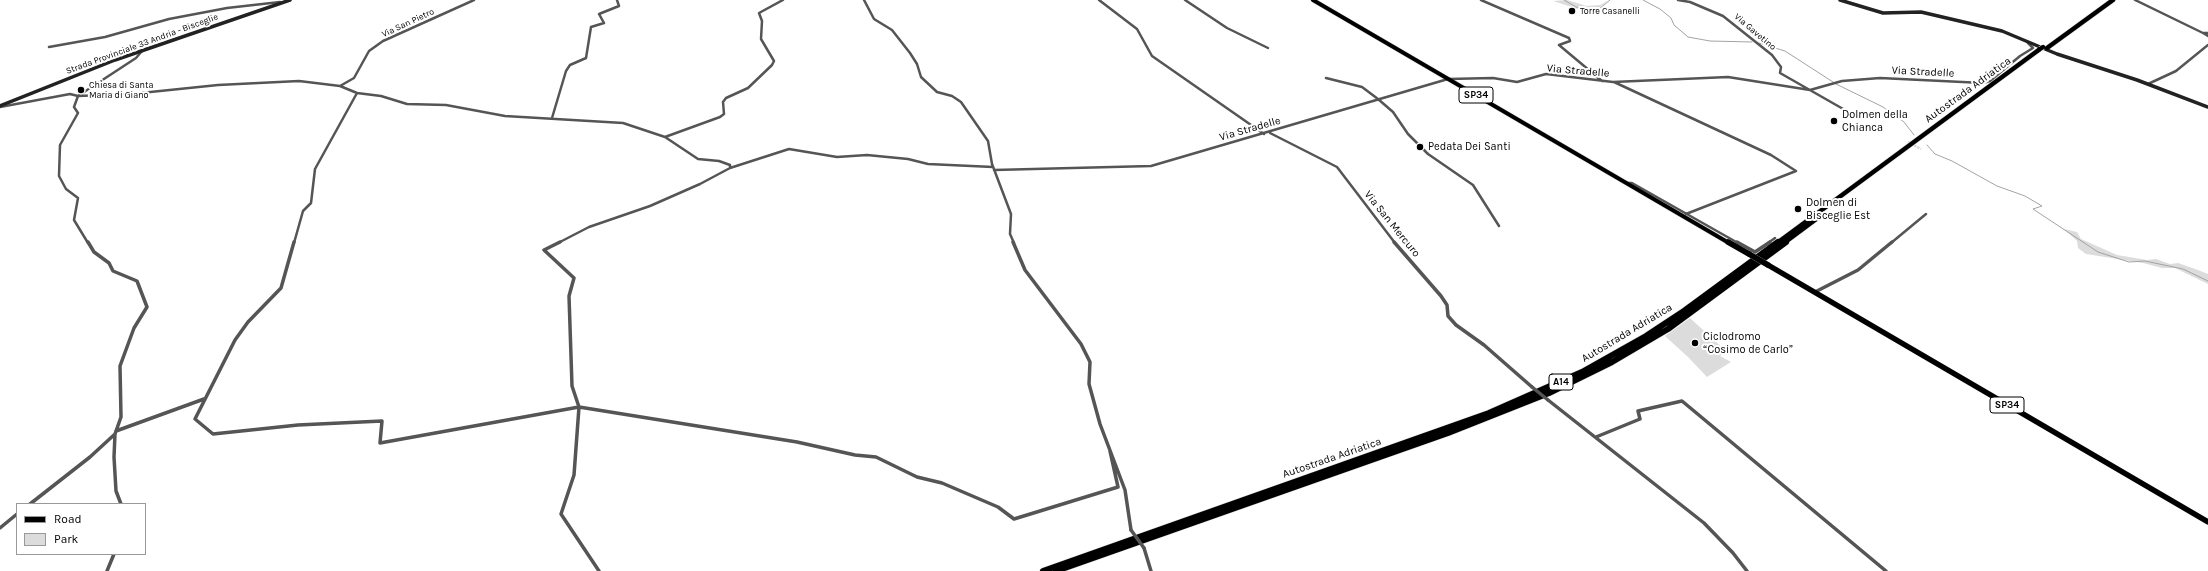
<!DOCTYPE html>
<html>
<head>
<meta charset="utf-8">
<style>
	body { margin:0 }
	#map { position:relative; width:2208px; height:571px; overflow:hidden; background:#fff; font-family:Karla,sans-serif }
	canvas { display:block }
	.legend { position:absolute; left:16px; top:503px; width:130px; height:52px; box-sizing:border-box; background:#fff; border:1px solid #999; margin:0; padding:5px 7px; list-style:none; font-size:12px; color:#000 }
	.legend li { display:flex; align-items:center; gap:8px; height:20px }
	.legend b { width:20px; border:1px solid #999 }
</style>
</head>
<body>
<div id="map">
<canvas width="2208" height="571"></canvas>
<ul class="legend">
<li><b style="height:5px;background:#000"></b>Road</li>
<li><b style="height:11px;background:#dcdcdc"></b>Park</li>
</ul>
</div>
<script>
const c = document.querySelector('canvas').getContext('2d');
c.lineJoin = 'round';
function fill(path, color) { c.fillStyle = color; c.fill(path, 'evenodd'); }
const poly = rows => new Path2D(rows.map(r => 'M' + r).join(''));
function stroke(path, color, width, dash) { c.strokeStyle = color; c.lineWidth = width; c.lineCap = dash ? 'butt' : 'round'; c.setLineDash(dash || []); c.stroke(path); }
function label(font, color, halo, rows, align = 'center') {
  c.font = font + ' Karla,sans-serif'; c.lineWidth = 4; c.setLineDash([]); c.textBaseline = 'middle'; c.strokeStyle = halo; c.fillStyle = color; for (const [text, x, y, turn = 0] of rows) {
    c.save(); c.translate(x, y); c.rotate((+turn || 0) * Math.PI / 180); c.textAlign = isNaN(turn) ? turn : align; if (halo) c.strokeText(text, 0, 0); c.fillText(text, 0, 0); c.restore();
  }
}
fill(poly([
	[1567,0,1587,6,1600,5,1609,0,1600,7,1593,10,1578,9,1553,1],
	[2064,229,2077,232,2081,239,2117,255,2147,260,2156,259,2170,264,2178,263,2198,270,2208,274,2208,284,2175,268,2162,268,2143,263,2086,254,2078,248,2077,241],
	[1690,318,1726,351,1720,356,1731,362,1707,377,1689,358,1665,336]
]), '#dcdcdc');
stroke(poly([
	[1564,0,1576,7,1591,10,1599,9,1610,0],
	[1643,0,1660,9,1671,18,1674,25,1688,37,1710,41,1752,42],
	[1759,43,1785,51,1833,82],
	[1836,84,1883,107,1904,122,1914,135],
	[1927,145,1935,154,1952,161,1997,186,2025,196,2042,206,2033,209,2098,252,2129,262,2145,261,2183,269,2208,281]
]), '#a3a3a3', 1);
stroke(poly([
	[1908,142,1921,149]
]), '#d9d9d9', 2.5, [2.5, 1]);
const primaryFar1 = poly([
	[1313,0,1729,243]
]);
const primary = poly([
	[1728,242,1749,254],
	[1768,265,2208,522]
]);
const highwayFar1 = poly([
	[2047,48,2113,0],
	[1777,243,2040,49],
	[1784,243,1819,217]
]);
const highway = poly([
	[1043,571,1489,413,1582,372,1646,336,1684,311,1778,242],
	[1056,571,1448,433,1549,393,1612,362,1668,329,1786,242]
]);
stroke(primaryFar1, '#dbdbdb', 5);
stroke(primary, '#dbdbdb', 6);
stroke(highwayFar1, '#dbdbdb', 5.5);
stroke(highway, '#dbdbdb', 7);
stroke(poly([
	[864,0,874,19,892,30,910,53,917,64,921,77,937,92,952,96,961,102,988,141,992,164,1011,214,1010,234,1014,243],
	[1099,0,1137,29,1152,56,1264,134],
	[1185,0,1227,28,1268,48],
	[1481,0,1569,38,1570,41,1559,45,1602,81],
	[1678,0,1690,2,1723,16,1772,55,1781,67,1780,73,1859,118],
	[2135,0,2203,33],
	[2208,33,2203,33,2208,36],
	[49,47,105,37,169,19,227,8,280,2],
	[1326,78,1362,87,1378,99,1393,112,1408,134,1428,154,1473,185,1499,226],
	[1614,82,1771,155,1796,171,1686,214],
	[2148,84,2176,71,2208,45],
	[340,86,354,78,369,51,383,41,474,0],
	[78,96,131,94,218,85,299,81,340,86,357,93,381,96,407,104,446,105,505,116,623,123,665,137,698,159,719,161,730,165,730,168,700,184,650,206,589,227,558,243],
	[78,96,136,58,142,51],
	[0,107,70,94,78,96,74,107,78,113,60,145,59,176,66,189,78,198,74,220,88,243],
	[552,118,566,71,570,65,586,58,591,27,604,23,599,14,619,6,617,0],
	[1270,133,1337,167,1395,243],
	[665,137,720,117,724,114,723,102,726,98,748,88,772,65,774,61,761,39,762,21,759,13,783,0],
	[730,168,789,149,837,157,867,155,908,159,928,164,993,167],
	[994,170,1151,166,1448,79,1493,78,1517,82,1546,74,1613,82,1728,77,1810,90,1842,81,1880,78,1983,83,1990,81,2020,56,2033,48,2028,43],
	[1627,183,1632,183,1738,243],
	[294,243,303,211,311,203,315,169,357,93],
	[1768,243,1775,238],
	[1891,243,1926,214]
]), '#555', 2.5);
stroke(poly([
	[88,242,94,252,109,263,113,271,137,281,147,307,134,328,120,366,121,417,115,434,114,457,116,491,121,504],
	[294,242,281,288,248,322,235,340,195,419,213,434,298,425,382,421,380,443,579,407,797,442,855,455,876,457,917,477,942,483,998,507,1014,519,1118,487,1110,451],
	[560,242,544,250,574,278,569,296,572,386,579,407,574,475,561,514,599,571],
	[1013,242,1025,270,1081,344,1090,362,1089,384,1100,424,1125,490,1131,530],
	[1394,242,1441,296,1447,305,1448,316,1456,325,1484,345,1532,387],
	[1737,242,1755,252,1770,242],
	[1815,292,1858,270,1892,242],
	[1548,400,1704,523,1733,553,1747,571],
	[116,431,204,399],
	[1596,437,1640,419,1638,411,1682,401,1886,571],
	[30,504,90,457,115,434],
	[0,528,17,514],
	[1144,548,1151,571],
	[107,571,114,554]
]), '#555', 3.5);
stroke(poly([
	[1840,0,1883,13,1921,12,2002,31,2057,54,2137,80,2208,107],
	[0,106,115,60,290,0]
]), '#222', 3.5);
stroke(primaryFar1, '#000', 4);
stroke(primary, '#000', 5.5);
stroke(highwayFar1, '#000', 4.5);
stroke(highway, '#000', 6);
const primaryBridge = poly([
	[1749,254,1768,265]
]);
const highwayBridge = poly([
	[2040,49,2043,47]
]);
stroke(primaryBridge, '#dbdbdb', 6, []);
stroke(highwayBridge, '#dbdbdb', 5.5, []);
stroke(poly([
	[1532,387,1548,400],
	[1131,530,1144,548]
]), '#555', 3.5);
stroke(primaryBridge, '#000', 5.5);
stroke(highwayBridge, '#000', 4.5);
for (const [x, y, r, color] of [
	[1572,11,4,"#000"],
	[81,90,4,"#000"],
	[1834,121,4,"#000"],
	[1420,147,4,"#000"],
	[1798,209,4,"#000"],
	[1695,343,4,"#000"]
]) { const dot = new Path2D(); dot.arc(x, y, r, 0, 2 * Math.PI); c.fillStyle = color; c.fill(dot); stroke(dot, '#fff', 1.5); }
label('9px', '#000', '#fff', [
	["Torre Casanelli",1580,11],
	["Chiesa di Santa",89,85],
	["Maria di Giano",89,95]
], 'left');
label('9px', '#000', '#fff', [
	["Via San Pietro",408,23,-25],
	["Via Gavetino",1755,32,40],
	["Strada Provinciale 33 Andria - Bisceglie",142,44,-20]
]);
for (const [x, y, w] of [
	[1476,95,34],
	[1561,382,24],
	[2007,405,34]
]) { const box = new Path2D(); box.roundRect(x - w / 2, y - 8, w, 16, 3); c.fillStyle = '#fff'; c.fill(box); stroke(box, '#000', 1); }
label('bold 10px', '#000', null, [
	["SP34",1476,95],
	["A14",1561,382],
	["SP34",2007,405]
]);
label('11px', '#000', '#fff', [
	["Via Stradelle",1578,71,5],
	["Via Stradelle",1923,72,3],
	["Autostrada Adriatica",1968,90,-36],
	["Via Stradelle",1250,129,-16],
	["Via San Mercuro",1392,224,51],
	["Autostrada Adriatica",1627,333,-31],
	["Autostrada Adriatica",1332,458,-19]
]);
label('11px', '#000', '#fff', [
	["Dolmen della",1842,115],
	["Chianca",1842,128],
	["Pedata Dei Santi",1428,147],
	["Dolmen di",1806,203],
	["Bisceglie Est",1806,216],
	["Ciclodromo",1703,337],
	["“Cosimo de Carlo”",1703,350]
], 'left');
</script>
</body>
</html>
